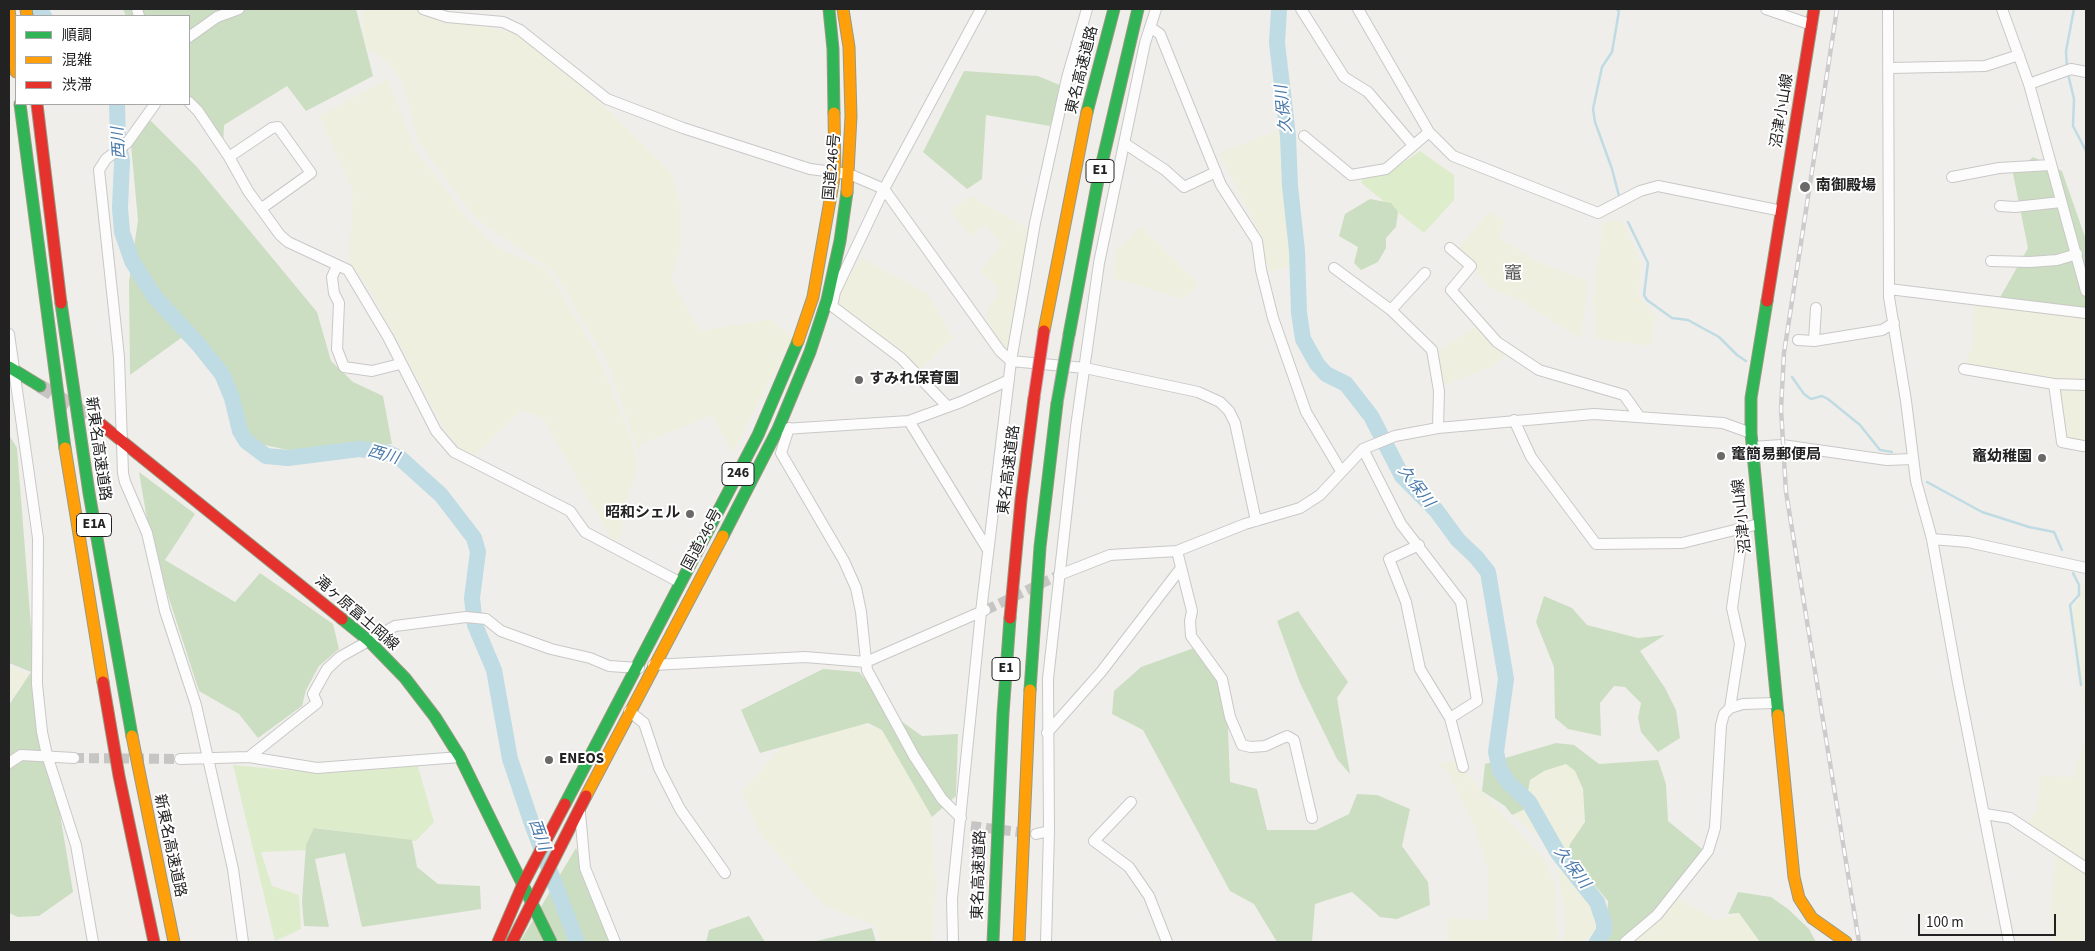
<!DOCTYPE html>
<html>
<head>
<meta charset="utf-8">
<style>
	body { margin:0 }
	#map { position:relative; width:2095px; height:951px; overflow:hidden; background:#f0eeeb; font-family:"Source Sans 3","Noto Sans JP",sans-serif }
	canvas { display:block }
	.frame { position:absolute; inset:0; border:10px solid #222; pointer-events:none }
	.legend { position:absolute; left:15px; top:15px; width:175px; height:90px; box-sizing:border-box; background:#fff; border:1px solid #a7a7a7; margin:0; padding:6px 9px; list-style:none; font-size:15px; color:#222 }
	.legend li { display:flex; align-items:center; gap:10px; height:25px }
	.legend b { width:25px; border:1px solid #a7a7a7 }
	.scale { position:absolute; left:1918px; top:914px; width:138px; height:22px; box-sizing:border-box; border:2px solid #222; border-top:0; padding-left:6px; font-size:15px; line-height:18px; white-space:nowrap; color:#222; -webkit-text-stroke:4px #fff; paint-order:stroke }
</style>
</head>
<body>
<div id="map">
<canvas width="2095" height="951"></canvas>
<div class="frame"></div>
<ul class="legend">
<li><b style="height:6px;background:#30b455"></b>順調</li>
<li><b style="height:6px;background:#ff9f0a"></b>混雑</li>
<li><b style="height:6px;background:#e5322d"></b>渋滞</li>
</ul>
<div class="scale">100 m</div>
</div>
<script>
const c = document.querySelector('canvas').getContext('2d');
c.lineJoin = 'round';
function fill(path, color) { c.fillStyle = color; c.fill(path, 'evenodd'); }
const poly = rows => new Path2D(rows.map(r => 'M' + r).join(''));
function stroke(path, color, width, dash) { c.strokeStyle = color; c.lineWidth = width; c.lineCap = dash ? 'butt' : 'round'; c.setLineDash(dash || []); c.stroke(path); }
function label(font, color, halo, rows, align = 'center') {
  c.font = font + ' "Source Sans 3","Noto Sans JP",sans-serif'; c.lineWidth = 4; c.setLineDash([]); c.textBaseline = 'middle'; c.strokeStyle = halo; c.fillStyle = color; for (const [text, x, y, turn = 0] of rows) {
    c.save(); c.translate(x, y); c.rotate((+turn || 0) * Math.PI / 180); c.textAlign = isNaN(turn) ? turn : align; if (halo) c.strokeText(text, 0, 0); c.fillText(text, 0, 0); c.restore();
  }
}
fill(poly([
	[362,9,422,9,519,35,601,103,672,174,681,209,681,246,671,279,700,331,770,319,793,338,732,453,712,415,641,444,639,453,606,359,554,272,474,217,419,143,401,79,384,59,365,47],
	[388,79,415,149,468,219,499,249,546,268,598,356,629,433,638,466,624,508,622,533,613,542,543,418,522,410,470,460,446,432,365,281,349,264,353,191,319,116],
	[1279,130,1291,266,1268,272,1262,237,1219,153],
	[970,196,1019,223,1033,235,1005,356,986,315,999,289,980,271,1002,244,985,225,970,236,951,211],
	[1489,211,1505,220,1500,238,1540,263,1588,281,1581,339,1519,300,1490,288,1458,249],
	[1623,221,1641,263,1638,296,1656,316,1651,346,1597,339,1593,302,1603,222],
	[1141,226,1199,284,1184,299,1113,278,1116,251],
	[861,258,928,294,953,338,916,373,833,302],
	[1974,303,2085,316,2086,441,2062,439,2053,378,1998,374,1965,363,1973,343],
	[1477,325,1505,354,1493,366,1442,386,1437,352],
	[2086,579,2086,728,2073,613],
	[9,665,29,676,9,702],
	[858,724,887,731,931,809,936,884,933,942,880,942,876,926,825,906,763,838,741,792,783,746],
	[2086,737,2086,862,2028,823,2038,807,2040,776,2073,777],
	[1459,760,1469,776,1509,822,1545,860,1555,887,1559,942,1447,942,1448,918,1487,920,1488,869,1475,828,1450,775,1439,765],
	[1566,764,1575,771,1583,789,1584,813,1583,826,1570,844,1566,858,1512,815,1533,778,1544,771],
	[2056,855,2086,873,2086,942,2054,942,2050,913],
	[1558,868,1589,895,1598,911,1596,929,1583,942,1561,942,1566,932],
	[1679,899,1717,921,1739,913,1759,942,1629,942,1628,940]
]), '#efefdf');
fill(poly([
	[1420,151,1454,175,1454,200,1424,233,1361,183,1364,176,1387,174],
	[416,760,434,822,416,841,317,828,311,850,261,852,272,886,299,895,301,929,275,941,233,765,318,773]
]), '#ddeccb');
fill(poly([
	[123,9,356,9,373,76,306,111,287,86,224,125,223,148,189,102,189,16,126,16],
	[964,71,1038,76,1062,86,1050,126,986,115,982,179,967,189,923,152],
	[148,118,197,167,317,312,331,361,353,382,383,396,392,444,288,450,246,441,222,374,181,338,130,375,129,282,138,220,131,145],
	[2033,157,2062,171,2086,240,2086,310,1998,301,2028,248,2013,174],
	[1370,199,1391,203,1398,212,1396,227,1386,238,1386,248,1378,262,1361,270,1354,263,1358,247,1339,236,1345,214],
	[9,435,17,448,33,652,73,892,39,916,18,917,9,913,9,705,31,672,9,663],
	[139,472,195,514,165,560,235,602,260,573,333,624,339,649,319,666,306,690,302,706,258,738,239,714,199,691,151,543],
	[1544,596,1572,608,1587,625,1638,638,1665,635,1640,651,1665,688,1676,710,1680,738,1658,752,1641,732,1638,718,1641,703,1625,687,1614,686,1600,703,1601,736,1568,729,1555,718,1554,667,1536,622],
	[1298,611,1348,682,1337,698,1350,774,1337,759,1300,683,1277,621],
	[1194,648,1221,667,1227,704,1230,782,1257,789,1267,830,1316,830,1349,814,1357,794,1377,795,1410,809,1402,846,1428,882,1430,905,1397,919,1380,917,1352,892,1315,904,1312,942,1277,942,1254,904,1230,891,1143,730,1112,714,1114,691,1141,667],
	[823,669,859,672,901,721,922,736,958,734,956,796,932,817,882,730,868,723,760,753,741,710],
	[1556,743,1574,745,1599,764,1658,760,1666,784,1668,821,1707,853,1629,942,1595,942,1607,925,1608,901,1568,854,1570,844,1585,822,1583,789,1575,771,1566,764,1544,771,1530,780,1525,809,1512,815,1505,806,1482,791,1485,764],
	[314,828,412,840,417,867,438,884,480,886,481,909,362,927,345,853,315,859,329,927,304,926,302,901,306,845],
	[576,848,617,942,520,942],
	[1738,892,1771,897,1788,909,1809,929,1816,942,1760,942,1739,913,1728,914],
	[749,916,765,942,706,942,709,930],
	[872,928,876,942,812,942]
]), '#cbdec1');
stroke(poly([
	[1616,9,1619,11,1612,52,1602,67,1593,109,1595,122,1612,169,1619,196],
	[2067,69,2066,51,2074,9],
	[2068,74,2074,99,2073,126,2086,151],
	[1628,222,1648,263,1644,295,1647,300,1672,318,1688,320,1719,337,1737,355,1746,361],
	[1792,377,1804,394,1811,399,1822,396,1828,399,1860,425,1880,450,1892,452],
	[1927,482,1982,512,2029,527,2054,532,2062,550],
	[2073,573,2079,585,2079,595,2070,605,2081,685]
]), '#bfdbe3', 2.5);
stroke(poly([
	[29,9,44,16],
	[1279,9,1277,43,1288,136,1290,186,1297,251,1299,313,1303,339,1317,364,1326,374,1346,384,1371,416,1402,476,1436,510,1458,540,1476,557,1488,572,1506,679,1496,752,1500,770,1508,782,1529,802,1558,853,1597,902,1604,923,1604,931,1597,942],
	[117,104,118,142,122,161,120,208,122,232,132,261,154,296,198,344,222,374,232,398,240,431,246,441,266,456,288,458,359,449,385,452,400,458,441,495,474,538,478,552,472,598,475,625,494,670,510,759,532,824,577,942]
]), '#bfdbe3', 16);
stroke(poly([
	[986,610,1059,575],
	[74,758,180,759],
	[971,826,1027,833]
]), '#c7c5c3', 10, [10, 5]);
stroke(poly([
	[40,386,97,421]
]), '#c7c5c3', 14, [14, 7]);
const street = poly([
	[137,9,139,16],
	[423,9,447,17,503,22,520,30,607,99,683,128,810,169,849,174,884,189,981,9],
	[1301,9,1344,77,1368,92,1413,145],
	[1358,9,1429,132,1453,156,1598,213,1640,191,1658,186,1782,211],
	[1766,9,1812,25],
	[1888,9,1889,297,1906,401,1916,481,1932,539,1958,683,2009,942],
	[2002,9,2029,84,2086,291],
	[1150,27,1160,34,1221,185,1257,241,1261,270,1273,318,1306,412,1341,471],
	[189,37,217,17,239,9],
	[1890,68,1985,66,2019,55],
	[2029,84,2071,69,2086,72],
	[189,102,198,111,229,157,248,191,280,235,288,242,348,270,388,337,436,431,454,452,570,511,585,532,681,583],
	[155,104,127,143,106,159,99,170,119,357,123,473,125,482,147,533,165,611,196,705,233,869,243,942],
	[1304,136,1351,175,1386,169,1429,132],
	[1124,143,1165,170,1184,187,1216,172],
	[229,157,272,128,278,127,311,173,262,208],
	[1952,177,1999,168,2050,165],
	[2000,206,2015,207,2061,202],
	[1450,248,1471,266,1451,290,1497,342,1539,370,1624,395,1639,416],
	[1991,261,2030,262,2057,260,2077,254],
	[337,266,332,277,334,293,339,303,337,349,344,367,372,371,400,364],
	[1334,268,1391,310,1432,350,1439,391,1438,428],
	[1889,289,2086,313],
	[1391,310,1425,273],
	[9,334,38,538,37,684,42,732,47,755,76,845,93,942],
	[1798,340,1814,341,1882,330,1894,323],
	[1814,341,1816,308],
	[1964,369,2054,384,2086,385],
	[2054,384,2062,442,2083,446],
	[948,407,901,358,832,306,835,292,884,189,1000,351,1011,361,1085,368,1198,392,1220,402,1229,411,1235,423,1256,521],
	[1514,420,1531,457,1596,544,1682,543,1759,524],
	[909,421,988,550],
	[789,428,781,453,844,561,856,588,861,612,867,670,914,756,942,799,961,818],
	[784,429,909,421,961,402,1009,380],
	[1752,447,1782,445,1887,460,1913,459],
	[1363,449,1401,524,1461,602,1477,701,1450,718],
	[1932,539,1968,542,2086,568],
	[1419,545,1389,559,1406,602,1420,669,1450,718,1463,767],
	[1177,551,1192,611,1190,621,1191,636,1222,679,1230,717,1242,745,1251,747,1265,746,1287,736,1294,740,1312,818],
	[1059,575,1110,555,1177,551,1245,524,1300,508,1320,495,1363,449,1395,436,1438,428,1594,414,1723,423,1751,433],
	[653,665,805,657,866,662,985,610],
	[1730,708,1740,644,1732,608,1741,545,1739,528],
	[629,711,644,723,659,768,680,809,725,873],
	[1047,733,1101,672,1181,568],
	[249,757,317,703,313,694,327,669,340,657,395,626,466,617,486,619,501,631,551,649,590,658,609,666,639,668],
	[180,759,249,757,317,768,460,757],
	[9,763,21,755,74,758],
	[1131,802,1094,841,1129,867,1149,896,1167,942],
	[580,813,585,868,615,942],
	[1985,814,2010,818,2086,868],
	[1036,834,1049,831],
	[953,942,952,899,981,612,1011,361,1035,223,1067,78,1087,9],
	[1046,942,1049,831,1048,679,1076,427,1099,263,1145,43,1156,9],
	[1625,942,1657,915,1708,851,1715,828,1721,725,1724,714,1730,708,1743,704,1775,703]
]);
const fast = poly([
	[829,9,833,49,834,113],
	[20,104,65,448],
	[1087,112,1114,9],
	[1767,301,1751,398,1751,433,1778,715],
	[61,303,89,493,132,736],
	[1069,335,1098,180,1138,9],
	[9,367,40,386],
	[723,536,778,429,810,352,827,300,840,241,847,192],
	[342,619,368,640,405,678,435,717,460,757,551,942],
	[1030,690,1040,547,1057,403],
	[565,804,758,435,798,341],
	[993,942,1003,714,1010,618]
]);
const slow = poly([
	[9,9,16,72],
	[26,9,27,16],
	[843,9,849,47,851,116,847,192],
	[1044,331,1087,112],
	[798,341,813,297,835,172,834,113],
	[65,448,103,682],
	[1778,715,1794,877,1799,898,1812,918,1846,942],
	[132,736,174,942],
	[586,796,723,536],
	[1019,942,1030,690]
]);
const jam = poly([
	[37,104,61,303],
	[1767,301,1814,9],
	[97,421,342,619],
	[1010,618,1021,500,1034,398],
	[103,682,119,776,154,942],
	[498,942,523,884,565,804],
	[512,942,586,796]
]);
stroke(street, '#c9c8c7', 12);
stroke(fast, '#999a82', 13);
stroke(slow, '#999a82', 13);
stroke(jam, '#999a82', 13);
stroke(street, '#fdfcfc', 10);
stroke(fast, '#30b455', 11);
stroke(slow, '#ff9f0a', 11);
stroke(jam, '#e5322d', 11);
const rail = poly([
	[1837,9,1784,353,1781,409,1786,492,1859,942]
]);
stroke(rail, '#ccc', 4.5);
stroke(rail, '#fff', 2.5, [8]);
const fastBridge = poly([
	[1057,403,1069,335]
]);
const jamBridge = poly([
	[1034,398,1044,331]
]);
stroke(fastBridge, '#c5a2ac', 13, []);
stroke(jamBridge, '#c5a2ac', 13, []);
stroke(fastBridge, '#30b455', 11);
stroke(jamBridge, '#e5322d', 11);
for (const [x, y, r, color] of [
	[1805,187,6,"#6a6968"],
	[859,380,5,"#6a6968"],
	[1721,456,5,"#6a6968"],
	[2042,458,5,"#6a6968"],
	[690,514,5,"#6a6968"],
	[549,760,5,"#6a6968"]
]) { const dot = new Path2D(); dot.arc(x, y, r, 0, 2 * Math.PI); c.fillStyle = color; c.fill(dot); stroke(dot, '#fff', 2); }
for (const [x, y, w] of [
	[1100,171,28],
	[738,474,32],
	[94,525,35],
	[1006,669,28]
]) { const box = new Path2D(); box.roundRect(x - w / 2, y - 11.5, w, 23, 4); c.fillStyle = '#fff'; c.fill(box); stroke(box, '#222', 1); }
label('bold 14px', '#222', null, [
	["E1",1100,171],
	["246",738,474],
	["E1A",94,525],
	["E1",1006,669]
]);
label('15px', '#222', '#fff', [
	["東名高速道路",1083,70,-76],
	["沼津小山線",1783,111,-81],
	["国道246号",833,167,-85],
	["新東名高速道路",97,449,82],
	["東名高速道路",1010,470,-83],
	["沼津小山線",1743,516,-96],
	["国道246号",703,540,-62],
	["滝ヶ原富士岡線",356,614,41],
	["新東名高速道路",169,846,78],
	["東名高速道路",980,875,-88]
]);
label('bold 15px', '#222', '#fff', [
	["南御殿場",1816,187],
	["すみれ保育園",869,380],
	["竃簡易郵便局",1731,456],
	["竈幼稚園",2032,458,"right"],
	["昭和シェル",680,514,"right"],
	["ENEOS",559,760]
], 'left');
label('italic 16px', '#4a7aab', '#fff', [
	["久保川",1285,109,-96],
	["西川",120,143,-94],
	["西川",383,456,16],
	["久保川",1415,487,52],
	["西川",538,835,70],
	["久保川",1571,868,53]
]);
label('18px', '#555', '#fff', [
	["竈",1513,275]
]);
</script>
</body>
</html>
